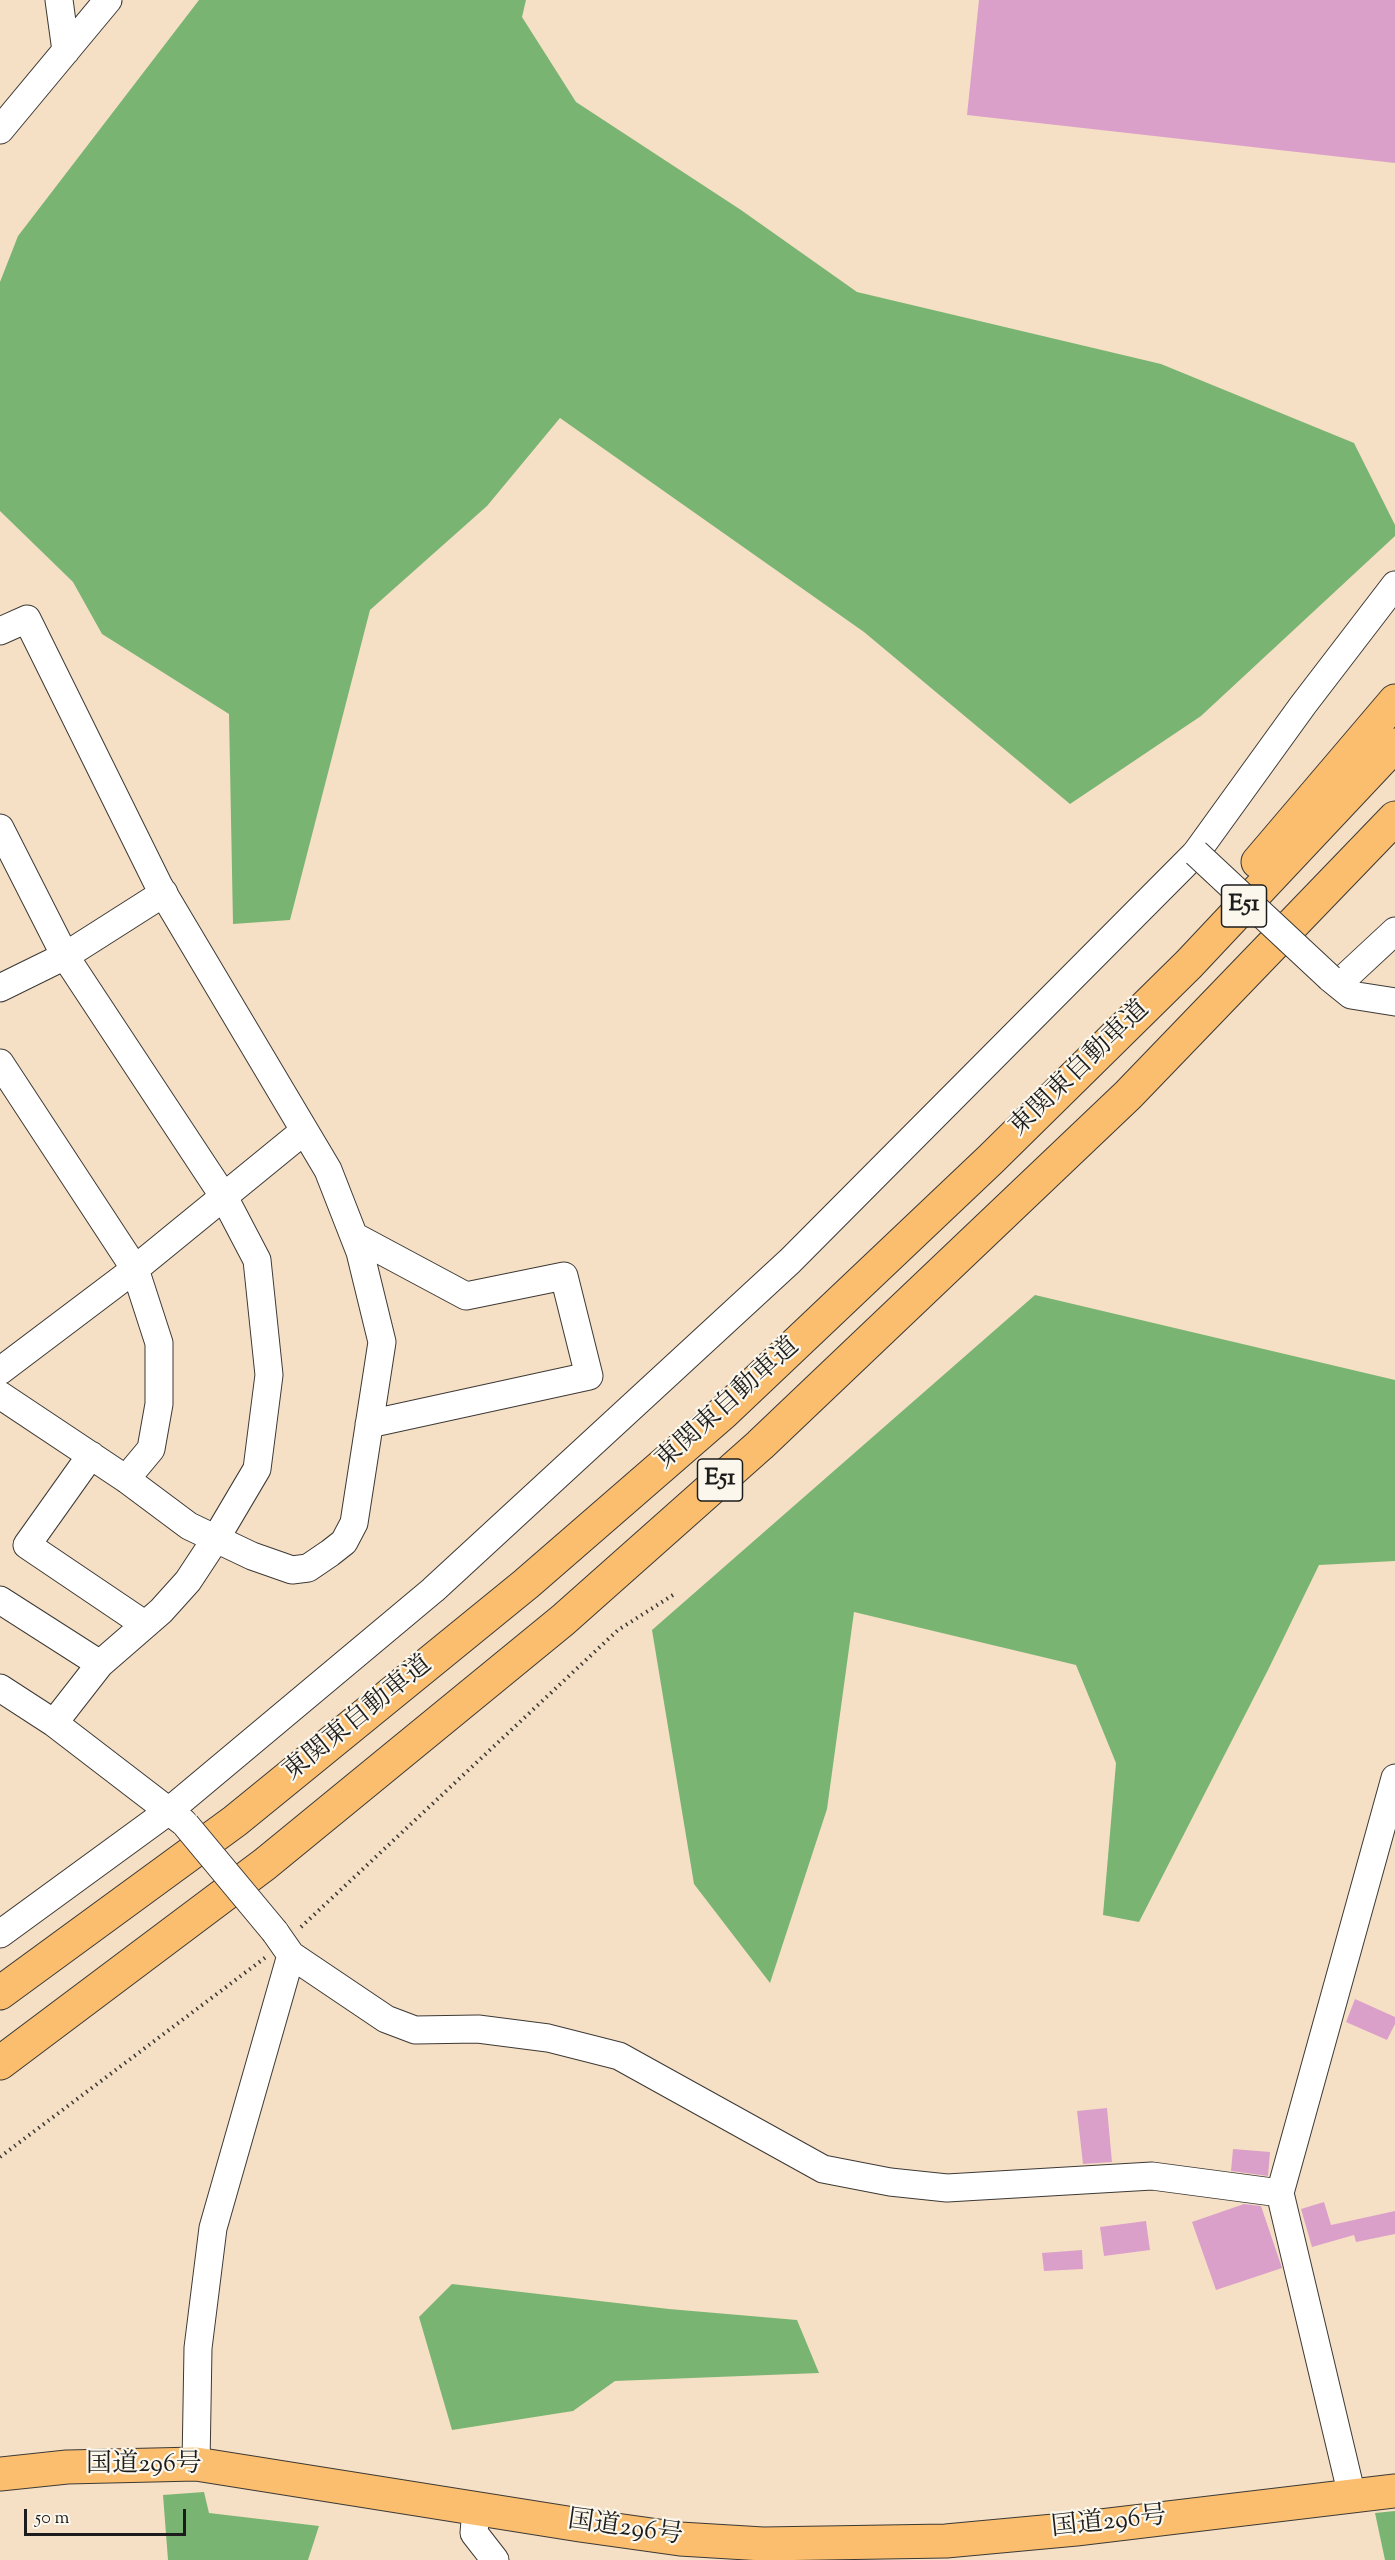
<!DOCTYPE html>
<html>
<head>
<meta charset="utf-8">
<style>
	body { margin:0 }
	#map { position:relative; width:1395px; height:2560px; overflow:hidden; background:#f5e0c5; font-family:"Sorts Mill Goudy",serif }
	canvas { display:block }
	.scale { position:absolute; left:24px; top:2509px; width:162px; height:27px; box-sizing:border-box; border:3px solid #1c1c1c; border-top:0; padding-left:8px; font-size:18px; line-height:21px; white-space:nowrap; color:#1c1c1c; -webkit-text-stroke:4px #fbf7ec; paint-order:stroke }
</style>
</head>
<body>
<div id="map">
<canvas width="1395" height="2560"></canvas>
<div class="scale">50 m</div>
</div>
<script>
const c = document.querySelector('canvas').getContext('2d');
c.lineJoin = 'round';
function fill(path, color) { c.fillStyle = color; c.fill(path, 'evenodd'); }
const poly = rows => new Path2D(rows.map(r => 'M' + r).join(''));
function stroke(path, color, width, dash) { c.strokeStyle = color; c.lineWidth = width; c.lineCap = dash ? 'butt' : 'round'; c.setLineDash(dash || []); c.stroke(path); }
function label(font, color, halo, rows, align = 'center') {
  c.font = font + ' "Sorts Mill Goudy","Noto Serif JP",serif'; c.lineWidth = 4.5; c.setLineDash([]); c.textBaseline = 'middle'; c.strokeStyle = halo; c.fillStyle = color; for (const [text, x, y, turn = 0] of rows) {
    c.save(); c.translate(x, y); c.rotate((+turn || 0) * Math.PI / 180); c.textAlign = isNaN(turn) ? turn : align; if (halo) c.strokeText(text, 0, 0); c.fillText(text, 0, 0); c.restore();
  }
}
fill(poly([
	[199,0,526,0,522,17,576,102,741,210,857,292,1161,364,1354,443,1395,525,1395,536,1201,716,1070,804,864,632,560,418,487,506,370,610,290,920,233,924,229,714,102,634,73,582,0,511,0,282,18,236],
	[1035,1295,1395,1380,1395,1561,1319,1565,1268,1670,1139,1922,1103,1915,1116,1763,1076,1665,854,1612,827,1809,770,1983,694,1884,652,1630],
	[452,2284,669,2309,797,2320,819,2373,615,2381,573,2411,452,2430,419,2317],
	[204,2492,209,2513,319,2526,308,2560,168,2560,163,2495],
	[1395,2511,1395,2560,1385,2560,1375,2513]
]), '#7ab472');
fill(poly([
	[979,0,1395,0,1395,163,967,115],
	[1355,1999,1395,2017,1395,2024,1387,2040,1346,2022],
	[1107,2108,1112,2162,1083,2164,1077,2111],
	[1233,2149,1270,2152,1268,2176,1231,2171],
	[1324,2202,1331,2225,1395,2211,1395,2234,1356,2242,1354,2235,1312,2247,1301,2209],
	[1244,2204,1261,2206,1282,2268,1216,2290,1192,2222],
	[1146,2221,1150,2250,1104,2256,1100,2227],
	[1082,2250,1083,2269,1044,2271,1042,2253]
]), '#dba0ca');
const minor = poly([
	[59,0,66,51],
	[0,130,108,0],
	[0,631,27,619,159,886,328,1170,360,1252,382,1342,354,1523,344,1542,330,1553,308,1568,292,1570,252,1556,189,1526,126,1479,0,1395],
	[0,828,65,956,224,1197,257,1260,269,1375,257,1469,215,1540,188,1581,161,1611,100,1664,54,1723],
	[1330,978,1351,995,1395,1002],
	[1338,984,1395,931],
	[0,988,65,956,164,893],
	[0,1063,135,1269,159,1343,159,1404,151,1449,126,1479],
	[354,1236,466,1296,564,1276,589,1376,369,1424],
	[0,1371,135,1269,304,1131],
	[91,1455,27,1545,144,1624],
	[0,1600,100,1664],
	[0,1688,54,1723,183,1822],
	[275,1932,291,1955,386,2019,415,2030,478,2029,548,2038,619,2056,823,2169,890,2182,947,2188,1152,2176,1280,2193],
	[0,1934,170,1810,433,1590,790,1261,1196,853,1303,705,1395,585],
	[196,2464,198,2348,213,2228,291,1955],
	[1352,2496,1280,2193,1395,1778],
	[476,2509,474,2533,495,2560]
]);
const highway = poly([
	[1258,862,1395,701],
	[0,1993,235,1821,526,1584,723,1413,991,1159,1189,964,1395,745],
	[0,2063,265,1864,563,1620,760,1445,1128,1095,1395,818],
	[0,2474,67,2467,196,2464,580,2525,680,2539,763,2544,946,2541,1076,2529,1395,2491]
]);
stroke(minor, '#3d3935', 29);
stroke(highway, '#3d3935', 35);
stroke(poly([
	[301,1927,618,1630,673,1595],
	[0,2157,266,1957]
]), '#3d3935', 4, [1.5, 4.5]);
stroke(minor, '#fff', 27);
stroke(highway, '#fabe6e', 33);
const minorBridge = poly([
	[1196,853,1330,978],
	[186,1825,275,1932]
]);
stroke(minorBridge, '#3d3935', 29, []);
stroke(minorBridge, '#fff', 27);
for (const [x, y, w] of [
	[1244,906,45],
	[720,1480,45]
]) { const box = new Path2D(); box.roundRect(x - w / 2, y - 21, w, 42, 4.5); c.fillStyle = '#fbf7ec'; c.fill(box); stroke(box, '#1c1c1c', 1.5); }
label('bold 24px', '#1c1c1c', null, [
	["E51",1244,906],
	["E51",720,1480]
]);
label('26px', '#1c1c1c', '#fbf7ec', [
	["東関東自動車道",1081,1070,-44],
	["東関東自動車道",729,1405,-42],
	["東関東自動車道",359,1720,-39],
	["国道296号",144,2467],
	["国道296号",1109,2524,-6],
	["国道296号",625,2530,8]
]);
</script>
</body>
</html>
